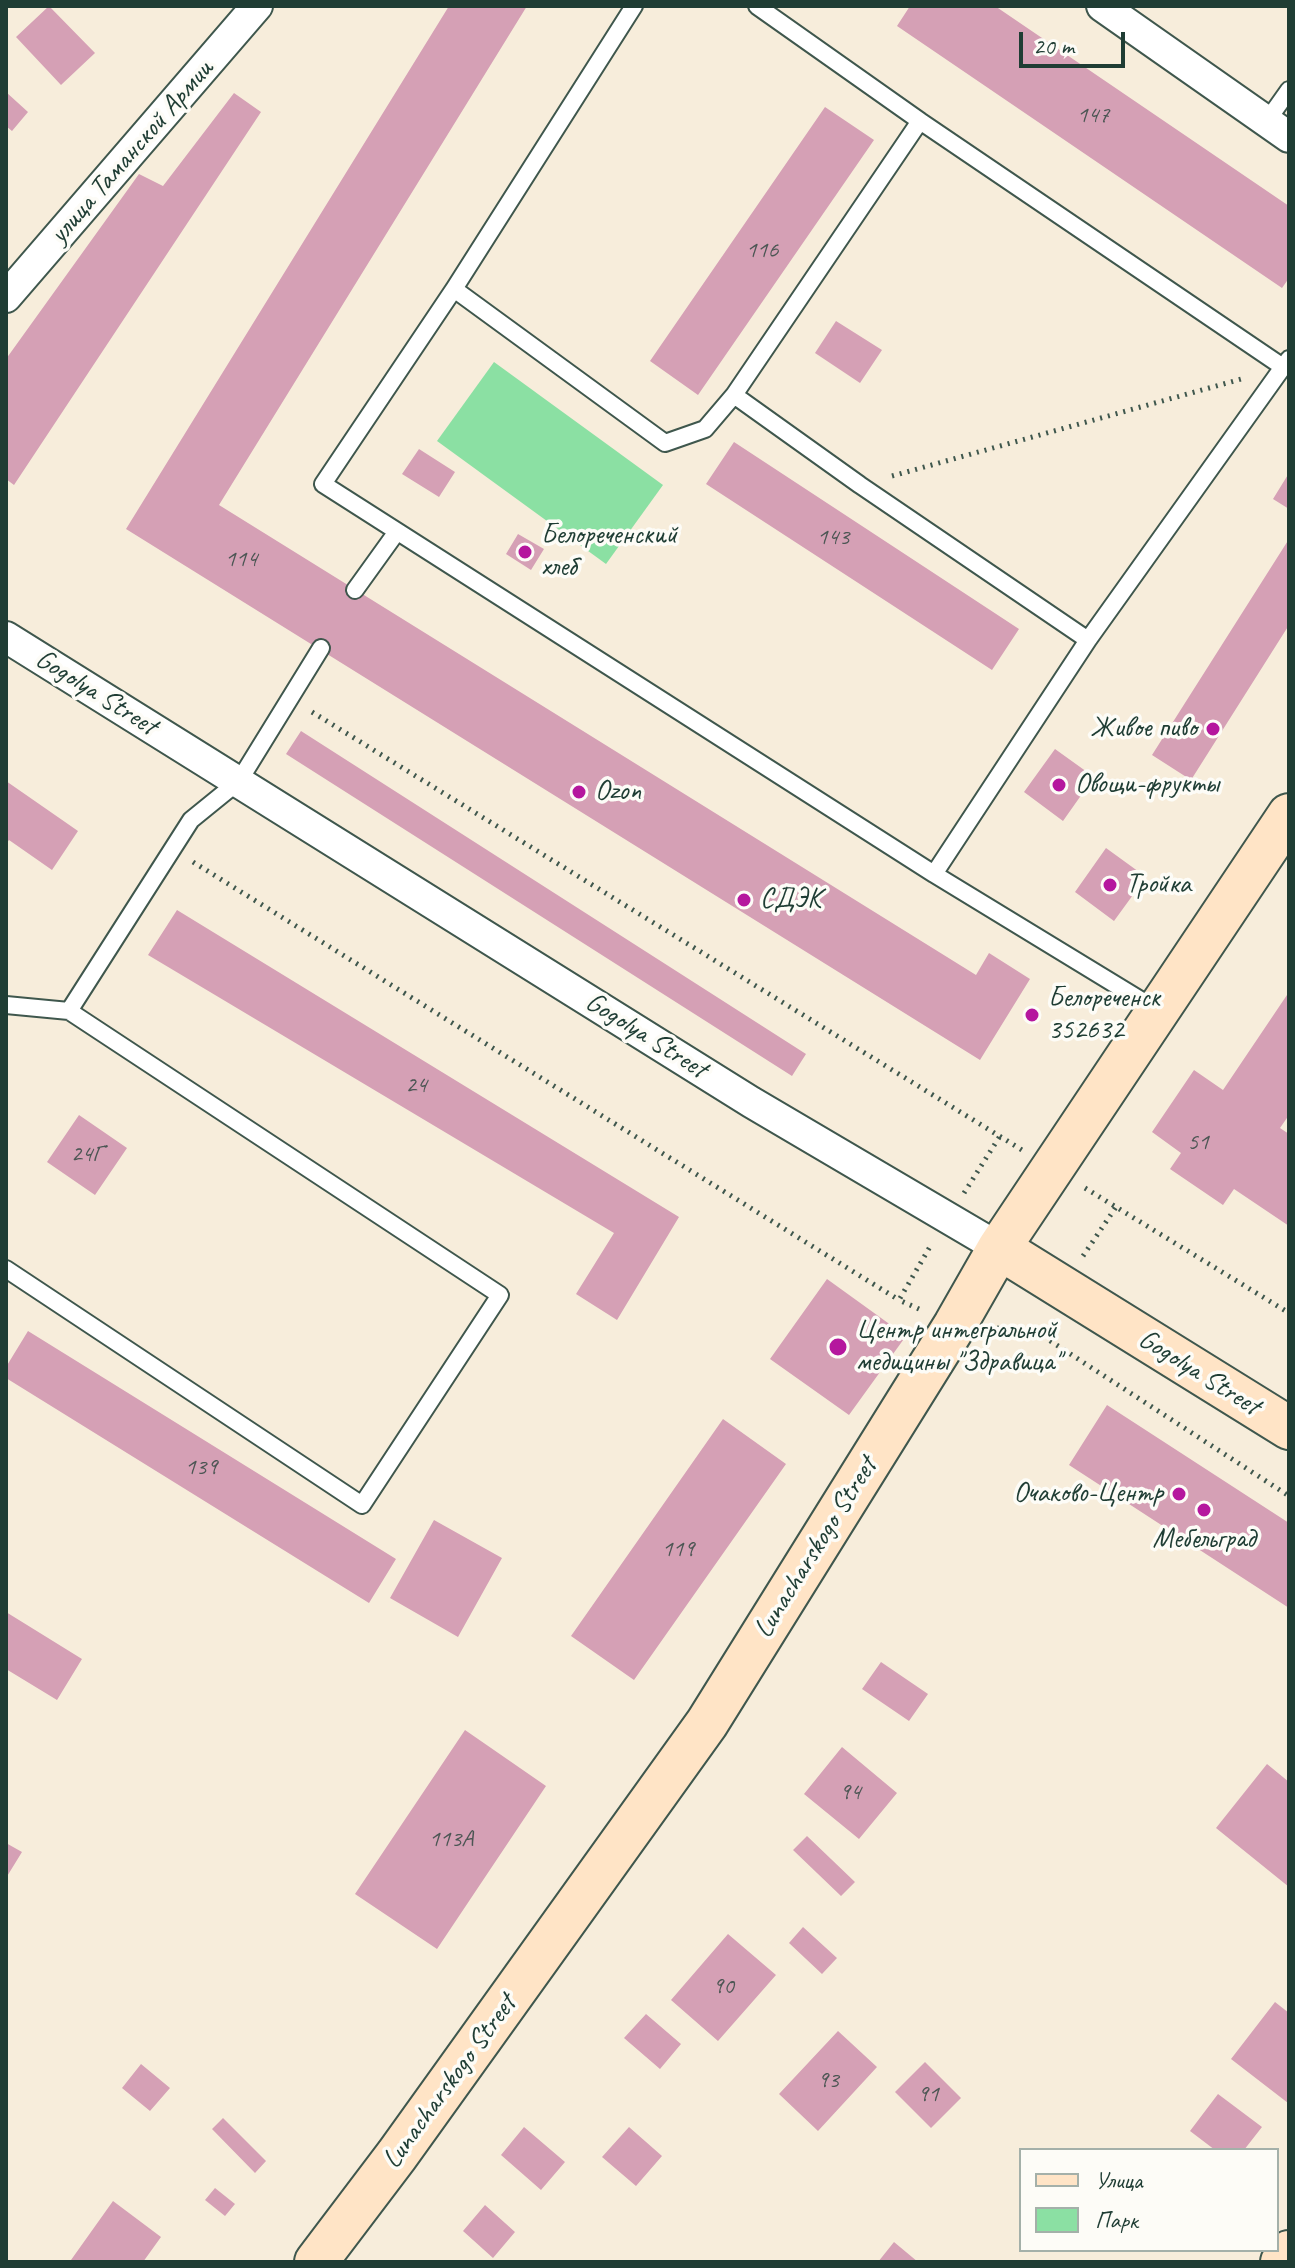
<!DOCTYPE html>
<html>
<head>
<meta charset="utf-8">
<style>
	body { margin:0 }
	#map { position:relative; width:1295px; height:2268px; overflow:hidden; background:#f7eddb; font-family:Caveat,sans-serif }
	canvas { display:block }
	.frame { position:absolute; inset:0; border:8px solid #1f3d34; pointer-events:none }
	.legend { position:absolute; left:1019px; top:2148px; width:260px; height:104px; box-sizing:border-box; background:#fdfcf7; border:2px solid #a4b0a9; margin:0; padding:10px 14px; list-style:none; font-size:24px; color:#1f3d34 }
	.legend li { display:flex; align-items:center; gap:16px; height:40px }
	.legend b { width:40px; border:2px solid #a4b0a9 }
	.scale { position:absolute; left:1019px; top:32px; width:106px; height:36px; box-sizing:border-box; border:4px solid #1f3d34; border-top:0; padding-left:10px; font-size:24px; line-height:28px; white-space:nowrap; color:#1f3d34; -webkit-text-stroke:6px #fdfcf7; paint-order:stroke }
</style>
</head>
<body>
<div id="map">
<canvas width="1295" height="2268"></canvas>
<div class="frame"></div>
<ul class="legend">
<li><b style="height:10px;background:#ffe4c6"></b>Улица</li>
<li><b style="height:22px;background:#8be0a3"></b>Парк</li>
</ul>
<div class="scale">20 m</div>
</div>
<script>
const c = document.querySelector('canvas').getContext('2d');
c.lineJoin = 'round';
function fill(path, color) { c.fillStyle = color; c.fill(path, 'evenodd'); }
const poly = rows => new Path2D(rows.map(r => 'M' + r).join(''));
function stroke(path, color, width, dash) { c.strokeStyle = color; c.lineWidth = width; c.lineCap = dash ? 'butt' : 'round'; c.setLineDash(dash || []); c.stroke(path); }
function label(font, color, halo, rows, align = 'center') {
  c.font = font + ' Caveat,sans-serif'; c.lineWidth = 7; c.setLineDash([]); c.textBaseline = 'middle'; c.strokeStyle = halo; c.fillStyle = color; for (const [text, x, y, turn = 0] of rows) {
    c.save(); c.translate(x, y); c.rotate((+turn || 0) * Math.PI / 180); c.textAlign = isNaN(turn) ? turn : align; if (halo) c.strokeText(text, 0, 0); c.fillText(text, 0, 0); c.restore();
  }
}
fill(poly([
	[494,362,663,485,606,564,437,441]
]), '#8be0a3');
fill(poly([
	[49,6,95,53,61,85,16,37],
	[449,6,527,6,219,505,976,975,989,953,1030,979,980,1060,126,529],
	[910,6,995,6,1289,206,1289,278,1282,288,897,26],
	[6,92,28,112,12,131,6,126],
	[234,93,261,112,14,485,6,479,6,359,139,174,163,186],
	[825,107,874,140,698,395,650,361],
	[836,321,882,350,860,383,815,353],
	[734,442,1019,629,992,670,706,484],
	[419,449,455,472,439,497,402,474],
	[1289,473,1289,509,1273,499],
	[518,534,544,549,531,570,506,554],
	[1289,539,1289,625,1191,780,1152,755],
	[301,731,806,1054,792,1076,286,754],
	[1055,749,1094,777,1063,821,1024,792],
	[6,781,78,831,52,870,9,840,6,844],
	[1106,848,1146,877,1114,921,1075,892],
	[177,910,679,1217,617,1320,576,1294,614,1233,148,955],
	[1289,992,1289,1115,1280,1128,1289,1134,1289,1226,1234,1189,1223,1205,1170,1169,1181,1153,1152,1132,1194,1070,1223,1090],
	[79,1115,127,1148,95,1195,47,1162],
	[827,1279,906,1336,849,1415,770,1359],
	[28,1331,396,1559,369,1603,6,1378,6,1367],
	[1107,1405,1289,1523,1289,1608,1069,1465],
	[723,1419,786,1464,634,1680,571,1636],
	[434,1520,502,1558,458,1637,390,1598],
	[6,1612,82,1659,57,1700,6,1669],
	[881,1662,928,1694,909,1721,862,1689],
	[465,1730,546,1786,437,1949,355,1894],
	[842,1747,897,1793,859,1839,804,1794],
	[1267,1764,1289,1782,1289,1887,1216,1828],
	[807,1836,855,1882,841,1896,793,1850],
	[6,1843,22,1852,6,1878],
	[803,1927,837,1958,822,1974,789,1943],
	[728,1934,776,1975,718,2041,671,2000],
	[1275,2002,1289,2013,1288,2103,1231,2059],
	[646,2014,681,2044,660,2069,624,2038],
	[838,2031,877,2067,818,2131,779,2094],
	[925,2062,961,2098,931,2128,895,2092],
	[141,2064,170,2088,150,2111,122,2088],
	[1218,2094,1262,2127,1244,2150,1215,2150,1190,2131],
	[223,2118,266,2161,255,2173,212,2129],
	[524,2127,565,2162,541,2190,501,2155],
	[629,2127,662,2156,636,2186,602,2157],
	[215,2188,235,2204,225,2216,205,2200],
	[113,2201,161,2237,143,2262,74,2262,71,2260],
	[485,2205,515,2232,493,2258,463,2231],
	[894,2242,918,2262,878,2262]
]), '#d5a0b5');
const lane = poly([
	[757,6,920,121],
	[1267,121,1289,90],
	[454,289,634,6],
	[734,395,705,429,665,443,454,289,323,484,934,874],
	[355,590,396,533],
	[1088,640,1283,367],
	[6,1005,69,1011],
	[1157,1010,934,874,1088,640,860,485,734,395,920,121,1283,367,1289,359],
	[6,1269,362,1505,500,1295,69,1011,191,820,239,781,321,648]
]);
const street = poly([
	[1102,6,1289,137],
	[6,297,257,6],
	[6,637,751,1102,999,1248]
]);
const secondary = poly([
	[999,1248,1289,1428],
	[316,2262,397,2155,707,1723,955,1325,999,1248,1289,815],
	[1282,2262,1289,2252]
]);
stroke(lane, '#3f574d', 20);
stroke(street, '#3f574d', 34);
stroke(secondary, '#3f574d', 46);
stroke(poly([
	[892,476,1245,378],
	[312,712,1022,1150],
	[193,862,899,1300],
	[1085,1188,1289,1313],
	[964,1193,1000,1136],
	[1083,1256,1116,1207],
	[919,1309,899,1300,931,1245],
	[997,1328,1035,1331,1289,1496]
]), '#3f574d', 5, [2, 6]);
stroke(lane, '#fff', 16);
stroke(street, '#fff', 30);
stroke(secondary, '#ffe4c6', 42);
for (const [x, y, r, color] of [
	[525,552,8,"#b5179e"],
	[1213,729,8,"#b5179e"],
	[1059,785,8,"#b5179e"],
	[579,792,8,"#b5179e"],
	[1110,885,8,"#b5179e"],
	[744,900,8,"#b5179e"],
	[1032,1015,8,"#b5179e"],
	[838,1347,10,"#b5179e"],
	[1179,1494,8,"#b5179e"],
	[1204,1510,8,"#b5179e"]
]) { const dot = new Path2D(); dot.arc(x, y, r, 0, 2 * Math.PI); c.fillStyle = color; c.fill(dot); stroke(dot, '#fdfcf7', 3); }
label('24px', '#4c5654', null, [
	["147",1093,116],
	["116",762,251],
	["143",833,538],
	["114",241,560],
	["24",416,1086],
	["51",1198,1143],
	["24Г",87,1155],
	["139",201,1468],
	["119",678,1550],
	["94",850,1793],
	["113А",451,1840],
	["90",723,1987],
	["93",828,2081],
	["91",928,2095]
]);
label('28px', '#1f3d34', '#fdfcf7', [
	["улица Таманской Армии",132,152,-49],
	["Gogolya Street",96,693,32],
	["Gogolya Street",646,1036,32],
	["Gogolya Street",1199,1373,32],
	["Lunacharskogo Street",816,1548,-58],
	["Lunacharskogo Street",450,2082,-54]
]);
label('28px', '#1f3d34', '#fdfcf7', [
	["Белореченский",541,536],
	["хлеб",541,568],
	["Живое пиво",1197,729,"right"],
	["Овощи-фрукты",1075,785],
	["Ozon",595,792],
	["Тройка",1126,885],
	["СДЭК",760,900],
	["Белореченск",1048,999],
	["352632",1048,1031],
	["Центр интегральной",856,1331],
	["медицины \"Здравица\"",856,1363],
	["Очаково-Центр",1163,1494,"right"],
	["Мебельград",1204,1540,"center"]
], 'left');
</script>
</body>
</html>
